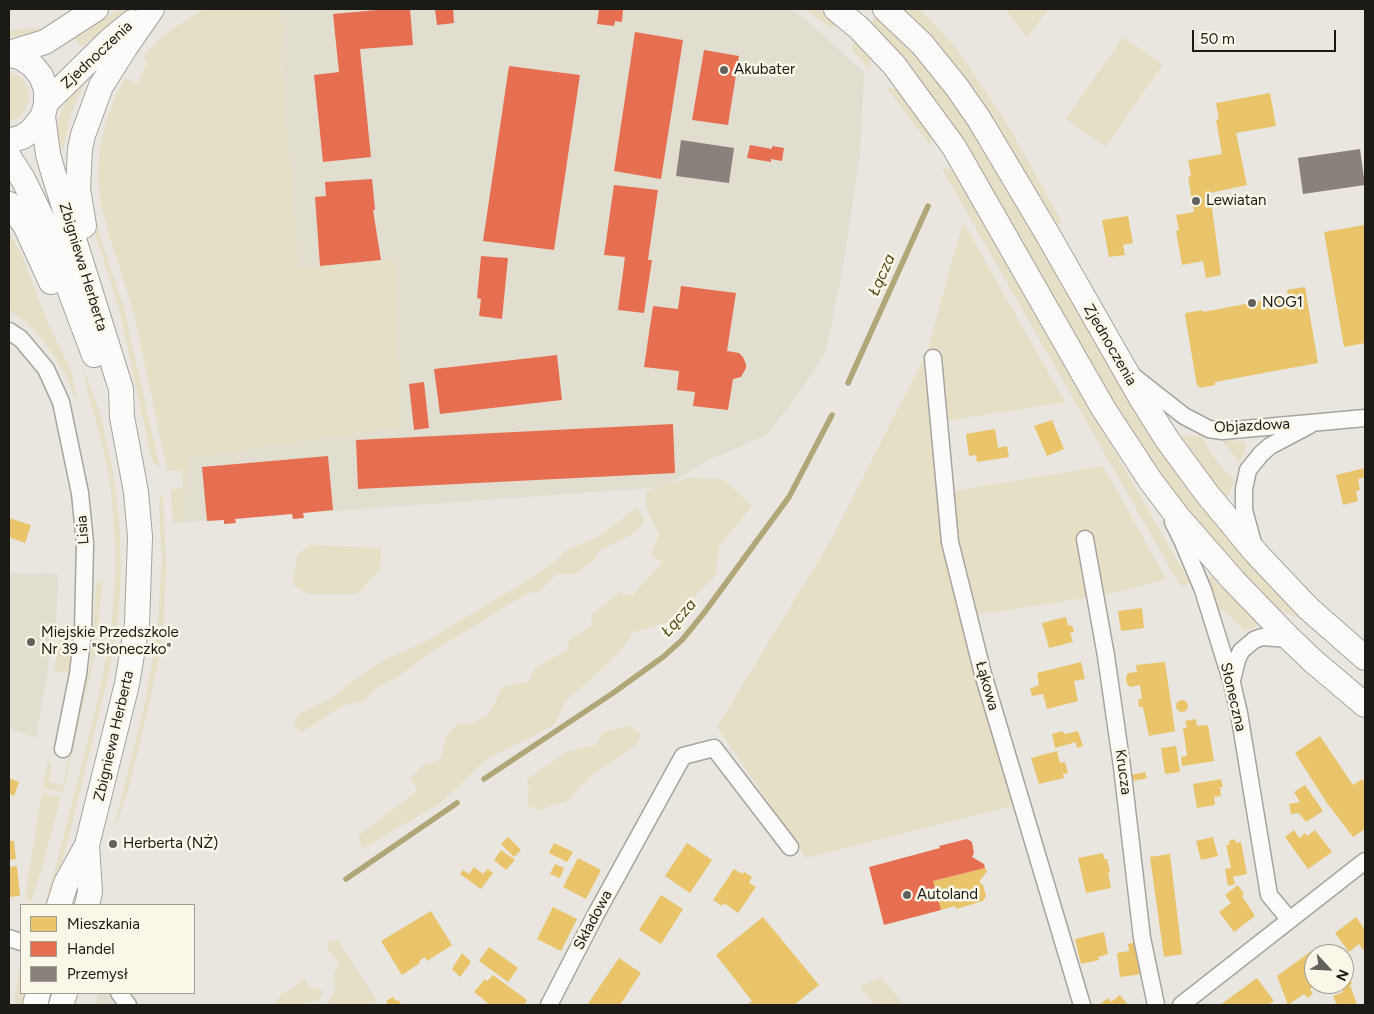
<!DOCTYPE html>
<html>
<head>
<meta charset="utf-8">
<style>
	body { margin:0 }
	#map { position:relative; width:1374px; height:1014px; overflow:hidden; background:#e8e6df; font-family:Figtree,sans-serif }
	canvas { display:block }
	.frame { position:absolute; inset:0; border:10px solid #1b1a15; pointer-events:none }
	.legend { position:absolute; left:20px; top:904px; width:175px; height:90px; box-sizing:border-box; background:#faf7e8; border:1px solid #a19f94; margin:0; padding:6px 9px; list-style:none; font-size:15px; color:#1b1a15 }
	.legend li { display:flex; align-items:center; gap:10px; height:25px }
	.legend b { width:25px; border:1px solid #a19f94 }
	.north { position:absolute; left:1304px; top:944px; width:50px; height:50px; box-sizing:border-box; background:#faf7e8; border:1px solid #a19f94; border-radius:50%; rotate:115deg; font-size:14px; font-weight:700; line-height:20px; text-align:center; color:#1b1a15 }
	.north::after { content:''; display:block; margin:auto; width:18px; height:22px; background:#63615c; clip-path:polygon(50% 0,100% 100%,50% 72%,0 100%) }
	.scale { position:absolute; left:1192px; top:30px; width:144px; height:22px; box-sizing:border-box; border:2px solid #1b1a15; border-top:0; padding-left:6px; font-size:15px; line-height:18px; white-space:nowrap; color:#1b1a15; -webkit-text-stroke:4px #faf7e8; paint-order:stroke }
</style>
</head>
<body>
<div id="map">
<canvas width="1374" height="1014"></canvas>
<div class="frame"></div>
<ul class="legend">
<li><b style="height:14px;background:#e9c46a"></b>Mieszkania</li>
<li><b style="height:14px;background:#e76f51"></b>Handel</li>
<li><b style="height:14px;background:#8a817c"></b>Przemysł</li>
</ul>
<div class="north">N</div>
<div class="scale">50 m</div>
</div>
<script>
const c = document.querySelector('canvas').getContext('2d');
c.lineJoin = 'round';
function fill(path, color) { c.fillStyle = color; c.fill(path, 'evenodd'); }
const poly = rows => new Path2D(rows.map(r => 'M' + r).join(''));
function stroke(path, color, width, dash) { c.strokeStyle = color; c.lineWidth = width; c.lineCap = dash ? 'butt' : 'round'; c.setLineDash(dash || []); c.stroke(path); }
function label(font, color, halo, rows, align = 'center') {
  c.font = font + ' Figtree,sans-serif'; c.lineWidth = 5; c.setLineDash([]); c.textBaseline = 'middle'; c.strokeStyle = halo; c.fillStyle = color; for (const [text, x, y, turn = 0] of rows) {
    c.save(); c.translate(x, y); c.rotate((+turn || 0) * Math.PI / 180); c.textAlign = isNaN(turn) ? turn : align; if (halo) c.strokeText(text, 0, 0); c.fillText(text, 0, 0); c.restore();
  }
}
fill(poly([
	[279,9,790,9,805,19,864,72,860,155,842,271,826,352,799,393,767,435,706,461,665,487,183,522,188,458,400,426,299,267,281,62,283,29],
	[9,573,58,574,56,623,36,738,9,728],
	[100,993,106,993,114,1005,94,1005]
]), '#e1decf');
fill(poly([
	[120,9,131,9,82,47,74,38],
	[203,9,279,9,283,29,281,62,299,267,396,260,400,427,188,458,183,522,173,523,171,490,183,488,182,471,167,470,134,313,109,235,101,205,98,176,100,149,106,122,116,95,125,78,137,84,147,63,142,57,164,35],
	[805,9,819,9,841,27,830,27],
	[901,9,920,9,958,50,1005,120,1062,222,1057,225,1038,195,1012,150,982,103],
	[1005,9,1049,9,1027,37],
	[877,15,913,50,963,112,1052,264,1101,351,1165,455,1310,624,1277,608,1239,571,1178,500,1119,415,965,143,948,117,908,65,869,25],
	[38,28,42,31,26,35,9,37,9,30],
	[1123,37,1163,64,1106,147,1066,119],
	[855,40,869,55,871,64,870,70,852,50,852,46],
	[9,72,22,78,27,85,29,100,24,112,19,117,9,121],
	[85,81,71,114,63,149,60,145,57,133,59,118,66,101,75,85],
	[887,88,894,88,902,91,932,137,930,145],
	[941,167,954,171,1031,300,1074,381,1190,583,1183,587,1178,582],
	[90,189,100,236,124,308,160,468,153,462,151,456,119,309,86,204],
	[963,222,1065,402,939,422,949,492,1103,466,1166,579,1110,594,961,617,999,724,1031,801,806,858,717,727,831,540,927,352],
	[9,232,21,253,47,321,71,371,77,398,75,399,67,377,44,341,25,321,9,310],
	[83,368,100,413,113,471,120,530,121,571,119,611,110,669,69,837,49,905,44,905,56,866,98,700,111,631,115,578,115,544,111,488,100,435,89,398],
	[1184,435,1202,437,1208,449,1225,472,1235,480,1227,499,1225,499,1180,438],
	[1221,439,1245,442,1246,446,1240,463],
	[687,478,723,479,752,506,719,547,715,577,666,623,634,632,618,654,566,701,554,725,484,761,442,802,362,849,358,836,417,791,411,777,422,766,440,760,446,737,458,723,468,725,489,714,503,687,528,682,535,668,567,650,570,639,592,626,591,615,620,592,632,596,663,562,651,555,659,534,646,507,646,491],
	[163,495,166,574,163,633,157,669,140,743,130,784,117,823,115,824,144,707,157,636,162,558,159,505,160,499],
	[636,508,645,520,636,532,599,551,594,560,575,574,557,574,540,591,526,594,427,655,399,676,376,688,363,701,342,706,302,732,293,726,299,714,332,698,354,680,388,658,423,643,523,583,553,563,565,551,600,536],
	[310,545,381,548,380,569,357,594,308,594,293,585,297,555],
	[1212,576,1224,589,1259,625,1245,631,1223,610,1218,611,1208,578],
	[103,579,95,654,63,792,43,788,48,760,51,767,49,782,63,785,90,664,94,622,96,585],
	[61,631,76,632,69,673,54,671],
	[629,726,641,734,636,745,590,777,567,801,538,810,527,805,529,786,526,780,566,752,596,745,603,732],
	[42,793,61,797,41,871,31,901,25,897],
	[338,940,377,1001,370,1005,327,1005,335,991,334,973,339,962,327,948,328,941],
	[21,962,21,993,27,993,25,1005,14,1002],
	[881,977,904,1005,874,1005,860,986],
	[304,978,310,987,324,991,318,1001,297,1004,297,1005,274,1005,282,993,292,989]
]), '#e5dfc6');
fill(poly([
	[1270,93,1276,126,1236,133,1247,185,1210,193,1221,275,1206,278,1203,261,1182,265,1176,231,1179,230,1176,215,1194,212,1188,177,1191,176,1188,160,1222,154,1216,120,1219,119,1216,103],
	[1128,216,1133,243,1123,245,1125,255,1109,257,1102,220],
	[1364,225,1365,343,1344,347,1324,232],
	[1305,287,1318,363,1215,382,1215,385,1199,388,1199,385,1197,386,1185,315,1186,313,1203,310,1203,312,1288,296,1287,290],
	[1052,420,1064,449,1047,456,1034,426],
	[995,429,998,448,1007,446,1009,457,977,462,976,455,969,456,966,434],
	[1365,468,1365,477,1358,479,1360,490,1356,491,1358,501,1343,505,1336,475],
	[9,518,31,525,25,543,9,537],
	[1142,608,1144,628,1121,631,1118,611],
	[1066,617,1068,626,1072,625,1074,632,1070,633,1073,642,1049,648,1042,623],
	[1081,662,1085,679,1074,681,1078,701,1047,709,1043,694,1032,696,1030,689,1039,685,1037,673],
	[1165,662,1175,731,1149,736,1143,707,1139,707,1138,699,1142,699,1140,685,1131,687,1127,684,1126,677,1128,673,1137,672,1136,665],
	'1176 706a6 6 0 1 1 12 0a6 6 0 1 1-12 0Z',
	[1196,719,1197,726,1208,725,1214,761,1182,766,1181,757,1187,756,1183,728,1187,728,1185,721],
	[1062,731,1065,734,1078,731,1083,746,1077,748,1076,742,1055,748,1052,734],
	[1320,736,1353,785,1362,779,1365,784,1365,829,1353,837,1327,803,1295,753],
	[1176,746,1180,772,1165,774,1161,748],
	[1057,751,1060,763,1065,762,1068,773,1063,774,1064,778,1039,784,1031,758],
	[1145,772,1147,778,1133,781,1131,775],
	[9,778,19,782,14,796,10,794,9,798],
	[1221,779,1223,787,1220,787,1221,796,1214,797,1215,805,1197,808,1193,784],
	[1305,785,1323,811,1306,822,1299,813,1291,814,1289,804,1300,802,1294,792],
	[1294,830,1299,838,1305,833,1307,836,1315,830,1332,852,1308,869,1285,837],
	[508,837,521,850,514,857,501,844],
	[1213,837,1218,856,1201,860,1196,841],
	[1235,839,1236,843,1241,842,1247,874,1233,877,1235,884,1228,886,1225,869,1231,868,1226,845,1229,845,1229,841],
	[9,841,14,841,16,859,9,860],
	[554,843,573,852,567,862,549,853],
	[687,843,712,860,690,893,665,876],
	[501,850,515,860,506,870,494,860],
	[1103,853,1104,859,1107,859,1110,872,1108,873,1111,888,1086,893,1078,858],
	[1170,854,1182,954,1164,957,1150,857],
	[578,858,601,870,586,899,563,887],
	[555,864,564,868,560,878,550,874],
	[17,866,20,896,9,897,9,867],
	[474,867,483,874,488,869,493,873,481,889,460,874,463,870,469,874],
	[985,868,987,871,979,882,983,885,986,896,983,901,956,909,955,906,941,910,933,881],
	[734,869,742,874,744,872,752,877,749,883,756,887,738,913,724,903,722,906,713,900],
	[1238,885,1244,894,1242,896,1255,916,1234,932,1219,912,1231,903,1225,895],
	[661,895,683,909,661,944,639,930],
	[553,907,577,919,561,951,537,939],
	[431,911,452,945,427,961,425,957,419,961,420,963,402,975,381,941],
	[763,917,819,985,794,1005,747,1005,752,1001,716,955],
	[1356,917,1365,930,1365,952,1359,944,1349,952,1335,933],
	[1104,932,1108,954,1098,957,1099,960,1081,964,1075,939],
	[1136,942,1142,974,1120,977,1117,953,1129,951,1128,944],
	[489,947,518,968,508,982,479,961],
	[1310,952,1314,958,1314,984,1317,984,1310,989,1313,994,1307,998,1304,994,1288,1005,1277,976],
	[462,953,471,962,460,977,452,969],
	[619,958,641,973,620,1005,587,1005],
	[1344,964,1352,984,1350,985,1357,1005,1337,1005,1333,996,1343,992,1340,984,1344,984],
	[493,975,527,1000,524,1005,486,1005,488,1003,474,992,485,979,487,981],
	[1257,978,1274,1001,1267,1005,1220,1005],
	[1120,995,1128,1005,1099,1005,1108,998,1111,1002],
	[393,997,396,1001,398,1000,402,1005,389,1005,386,1001]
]), '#e9c46a');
fill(poly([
	[388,9,410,9,413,45,360,49,371,157,323,162,314,75,339,72,333,14],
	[435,9,453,9,454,23,437,25],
	[599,9,623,9,622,22,615,21,614,26,597,24],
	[635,32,683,40,661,179,614,171],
	[704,50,739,56,728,125,692,120],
	[509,66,580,75,554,250,483,241],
	[750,145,772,149,772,146,784,148,782,161,771,159,771,162,747,158],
	[372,179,375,210,373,210,381,260,320,266,315,197,326,196,325,182],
	[614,185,658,190,648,260,652,260,644,313,618,310,625,257,604,255],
	[481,256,508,258,502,319,479,316,481,299,477,298],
	[681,286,736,293,727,351,739,353,743,357,746,364,746,368,741,377,733,379,728,410,693,406,695,392,677,390,679,371,644,367,653,306,678,309],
	[557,355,562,400,440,414,434,369],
	[424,382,429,428,414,430,409,384],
	[673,424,675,473,358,489,356,440],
	[328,456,333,510,303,513,304,518,293,519,292,514,235,519,236,523,224,524,224,520,207,521,202,467],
	[967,839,972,842,974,853,972,857,984,864,985,868,933,881,941,910,884,925,869,867,940,848,939,846]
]), '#e76f51');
fill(poly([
	[681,140,734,148,729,183,676,176],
	[1360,149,1365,185,1303,194,1298,158]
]), '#8a817c');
stroke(poly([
	[848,383,928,206],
	[484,779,613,693,663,657,682,640,704,613,789,497,832,415],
	[346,879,457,803]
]), '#b1a677', 5.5);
const street = poly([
	[9,331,21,339,46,369,61,402,80,493,85,543,83,631,78,674,63,749],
	[933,358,950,542,983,674,1082,1005],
	[1133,376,1184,416,1209,429,1222,431,1365,418],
	[1173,522,1182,540,1203,590,1232,683,1239,713,1269,895,1289,919],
	[1085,539,1106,656,1122,767,1142,938,1156,1005],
	[1253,543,1244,510,1244,489,1248,470,1261,454,1270,446,1310,425],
	[1232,680,1237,660,1241,651,1254,640,1262,637,1290,639],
	[9,938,21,942],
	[119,993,128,1005],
	[549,1005,596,914,683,756,714,748,790,847],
	[1181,1005,1365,861]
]);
const secondary = poly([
	[836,9,859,28,894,65,954,147,1103,408,1150,480,1178,517,1233,580,1290,639,1313,661,1365,705],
	[885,9,922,44,956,86,979,119,1048,235,1141,398,1168,441,1208,495,1256,553,1309,609,1365,658],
	[9,53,45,42,96,9],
	[9,55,20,57,32,65,41,76,46,89,46,103,43,116,31,131,22,137,9,141],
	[46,103,110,40,132,22],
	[43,116,48,154,53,172,121,389,122,417,136,492,140,537,137,624,127,684,87,845,66,883,59,905],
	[9,157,23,179,44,222,94,355],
	[9,204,25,225,51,282],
	[84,226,78,189,80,149,83,135,101,86,125,48,152,9],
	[87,905,90,892,87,845],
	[35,1005,38,993],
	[61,1005,65,993]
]);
stroke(street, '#a5a49f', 19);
stroke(secondary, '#a5a49f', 26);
stroke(street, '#fcfbfa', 16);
stroke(secondary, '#fcfbfa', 24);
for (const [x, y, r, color] of [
	[724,70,5,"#63615c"],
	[1196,201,5,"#63615c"],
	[1252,303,5,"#63615c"],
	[31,642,5,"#63615c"],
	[113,844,5,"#63615c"],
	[907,895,5,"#63615c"]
]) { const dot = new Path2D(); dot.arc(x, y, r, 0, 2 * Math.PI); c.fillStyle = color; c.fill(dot); stroke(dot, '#faf7e8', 2); }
label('15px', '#1b1a15', '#faf7e8', [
	["Zjednoczenia",97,55,-43],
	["Zbigniewa Herberta",83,267,73],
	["Zjednoczenia",1110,345,60],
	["Objazdowa",1252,426,-3],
	["Lisia",83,530,-94],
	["Łąkowa",987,686,74],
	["Słoneczna",1233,697,77],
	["Zbigniewa Herberta",114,736,-77],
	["Krucza",1123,772,82],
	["Składowa",593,920,-62]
]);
label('15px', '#1b1a15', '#faf7e8', [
	["Akubater",734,70],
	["Lewiatan",1206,201],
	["NOG1",1262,303],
	["Miejskie Przedszkole",41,633],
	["Nr 39 - \"Słoneczko\"",41,650],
	["Herberta (NŻ)",123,844],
	["Autoland",917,895]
], 'left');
label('italic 16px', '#554b19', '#faf7e8', [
	["Łącza",882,275,-66],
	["Łącza",679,618,-49]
]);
</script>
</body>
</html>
